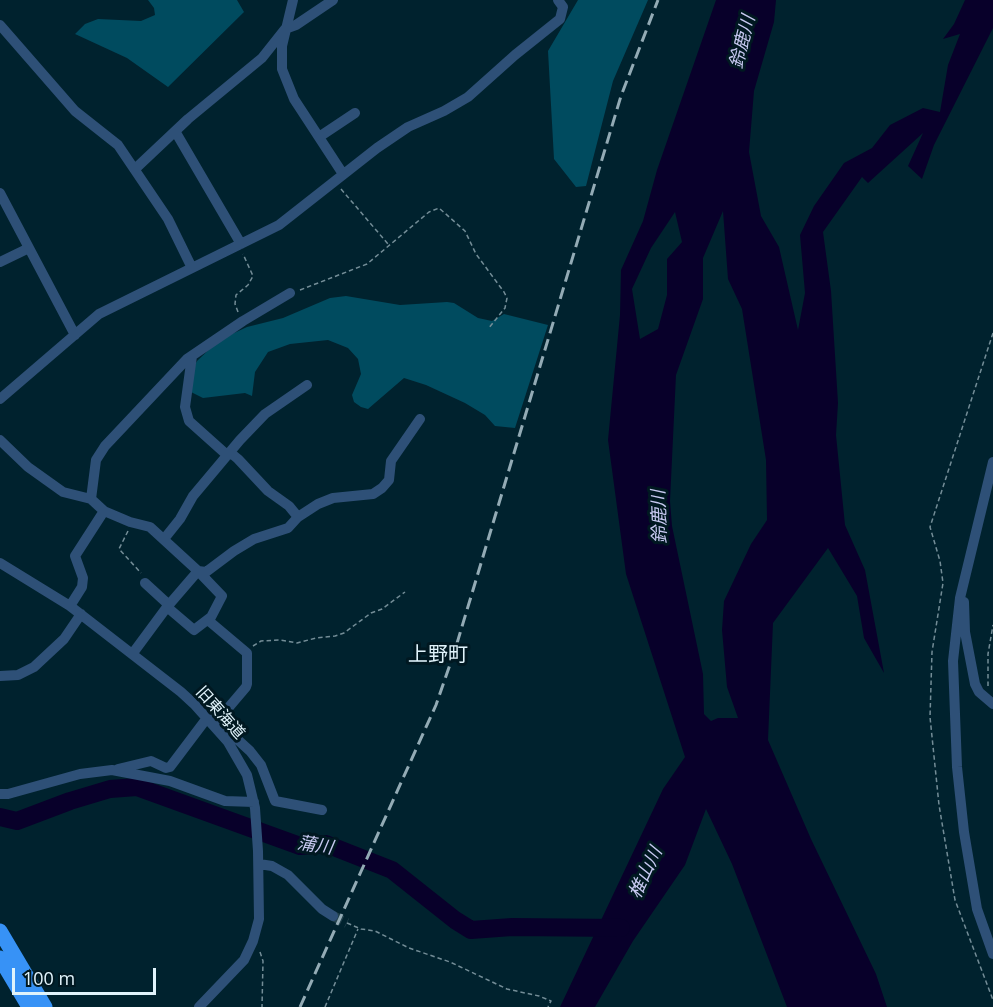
<!DOCTYPE html>
<html>
<head>
<meta charset="utf-8">
<style>
	body { margin:0 }
	#map { position:relative; width:993px; height:1007px; overflow:hidden; background:#00222e; font-family:"Open Sans",sans-serif }
	canvas { display:block }
	.scale { position:absolute; left:12px; top:968px; width:144px; height:27px; box-sizing:border-box; border:3px solid #e0f3fb; border-top:0; padding-left:8px; font-size:18px; line-height:21px; white-space:nowrap; color:#e0f3fb; -webkit-text-stroke:4px #001821; paint-order:stroke }
</style>
</head>
<body>
<div id="map">
<canvas width="993" height="1007"></canvas>
<div class="scale">100 m</div>
</div>
<script>
const c = document.querySelector('canvas').getContext('2d');
c.lineJoin = 'round';
function fill(path, color) { c.fillStyle = color; c.fill(path, 'evenodd'); }
const poly = rows => new Path2D(rows.map(r => 'M' + r).join(''));
function stroke(path, color, width, dash) { c.strokeStyle = color; c.lineWidth = width; c.lineCap = dash ? 'butt' : 'round'; c.setLineDash(dash || []); c.stroke(path); }
function label(font, color, halo, rows, align = 'center') {
  c.font = font + ' "Open Sans","Noto Sans JP",sans-serif'; c.lineWidth = 6; c.setLineDash([]); c.textBaseline = 'middle'; c.strokeStyle = halo; c.fillStyle = color; for (const [text, x, y, turn = 0] of rows) {
    c.save(); c.translate(x, y); c.rotate((+turn || 0) * Math.PI / 180); c.textAlign = isNaN(turn) ? turn : align; if (halo) c.strokeText(text, 0, 0); c.fillText(text, 0, 0); c.restore();
  }
}
fill(poly([
	[148,0,237,0,244,12,168,87,127,58,75,34,85,24,98,19,141,21,155,15,154,8],
	[578,0,648,0,613,81,586,186,576,187,554,159,548,51],
	[346,296,400,305,447,302,454,303,478,318,492,321,504,314,548,325,515,428,495,426,485,415,465,403,426,385,404,378,368,409,361,407,354,402,352,395,361,374,358,359,348,348,328,340,290,344,268,352,255,372,252,396,245,393,203,398,183,388,197,361,219,340,247,327,283,318,330,298]
]), '#004b5f');
fill(poly([
	[716,0,776,0,774,22,754,91,749,152,761,216,779,247,798,330,805,293,800,235,814,206,844,163,872,148,890,125,923,108,940,112,948,65,960,34,943,39,954,24,965,0,993,0,993,28,934,145,922,179,908,166,923,133,868,183,862,177,823,232,831,291,838,403,836,435,845,525,865,570,884,673,864,638,857,596,828,548,773,623,768,740,811,839,876,974,887,1007,787,1007,732,864,706,809,685,865,633,941,595,1007,560,1007,663,789,685,757,626,574,608,440,620,315,621,270,643,221,657,170],
	[723,211,728,279,742,309,766,460,767,520,751,544,724,601,722,630,727,687,738,718,718,718,711,721,704,714,703,674,672,526,670,501,676,375,703,299,703,258],
	[675,212,682,242,667,259,667,295,658,329,640,339,632,289,651,248]
]), '#08002a');
stroke(poly([
	[0,817,17,821,70,801,110,789,137,787,300,846,326,844,392,870,455,920,471,930,512,927,621,928]
]), '#08002a', 18);
stroke(poly([
	[333,916,347,923]
]), '#22414d', 10, [10, 5]);
stroke(poly([
	[341,189,388,244],
	[300,290,367,264,429,212,439,208,465,231,476,254,504,292,507,298,505,308,488,329],
	[238,312,235,304,236,295,248,285,253,276,243,254],
	[993,333,930,527,940,561,943,583,932,652,930,717,939,805,955,900,993,1000],
	[128,531,119,549,141,573],
	[253,646,261,641,280,640,297,643,316,638,335,636,344,633,371,613,382,609,405,592],
	[988,686,988,654,993,625],
	[347,923,361,929,375,931,409,948,450,962,507,989,539,996,551,1001,548,1007],
	[260,952,263,961,262,1007],
	[325,1007,358,929]
]), '#738d97', 1.5, [4.5, 3]);
stroke(poly([
	[293,0,282,46,282,69,294,99,343,174],
	[0,25,75,111,118,145,168,219,192,268],
	[175,131,241,244],
	[319,137,355,113],
	[135,169,188,119,262,58,285,29,296,25,333,0],
	[0,193,75,335],
	[0,262,29,248],
	[192,356,185,407,189,421,227,455,232,454,238,459,268,491,289,506,298,517],
	[0,399,99,314,279,225,377,148,408,127,444,111,468,97,515,55,560,19,563,7,558,0],
	[0,440,28,467,63,492,91,499,104,511,130,522,150,527,198,571,222,596,209,621,247,653,247,684,246,687,218,720],
	[993,462,960,598,953,661,957,767,964,832,977,909,993,954],
	[91,499,96,460,105,446,187,359,243,321,290,293],
	[164,539,180,519,193,496,240,440,265,414,307,385],
	[0,563,70,606,181,692,194,704,228,742,247,775,255,808,258,851,259,919,253,941,244,960,199,1007],
	[145,583,169,605],
	[964,602,965,632,975,684,979,692,993,704],
	[70,606,82,587,83,578,75,556,104,511],
	[167,607,194,630,211,617],
	[133,653,167,607,198,571,206,572,234,551,254,539,288,528,298,517,318,504,333,498,373,494,382,488,389,480,391,461,420,419],
	[0,676,18,675,34,667,64,639,81,614],
	[214,718,250,751,261,765,275,801,322,810],
	[118,769,151,761,166,768,170,767,207,718],
	[0,794,8,794,80,774,112,770,170,781,225,801,254,802],
	[259,864,272,866,288,875,322,909,333,916]
]), '#2e5077', 10);
stroke(poly([
	[0,931,45,1007],
	[0,958,29,1007]
]), '#3792f6', 15);
stroke(poly([
	[300,1007,436,705,455,650,621,96,658,0]
]), '#93abb5', 3, [12, 6]);
label('16px', '#e0f3fb', '#001821', [
	["旧東海道",220,713,48]
]);
label('italic 18px', '#c7c9f1', '#001821', [
	["鈴鹿川",743,42,-76],
	["鈴鹿川",660,517,-92],
	["蒲川",315,846,9],
	["椎山川",646,873,-65]
]);
label('20px', '#e0f3fb', '#001821', [
	["上野町",438,655]
]);
</script>
</body>
</html>
